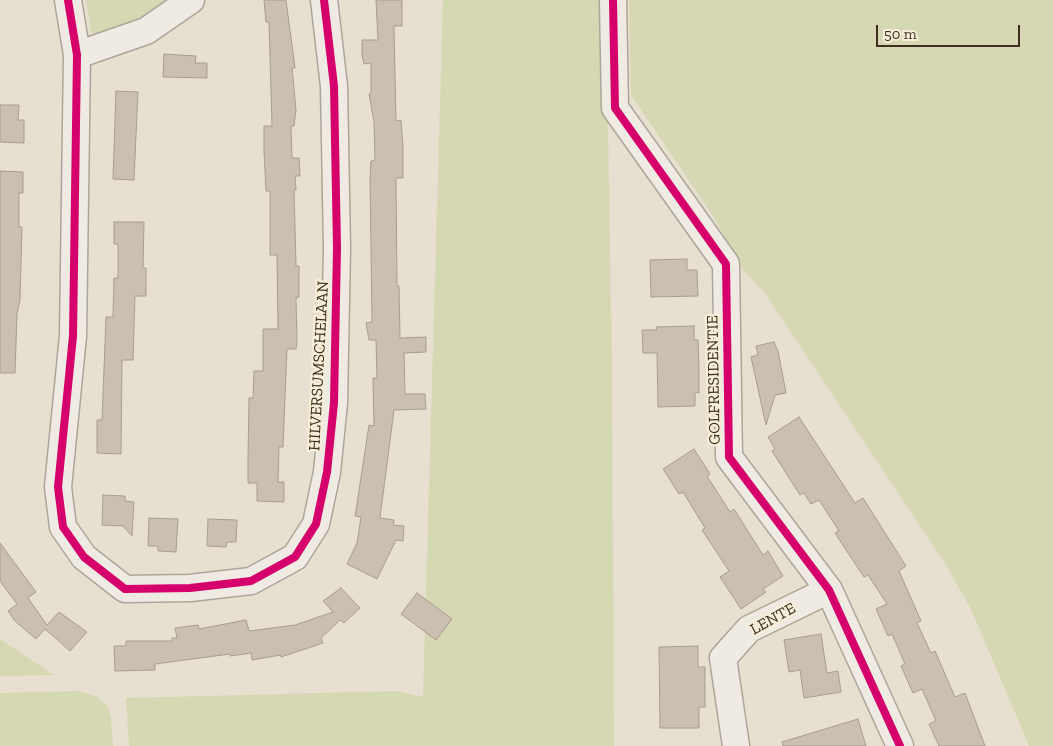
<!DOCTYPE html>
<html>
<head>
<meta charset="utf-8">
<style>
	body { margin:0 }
	#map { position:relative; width:1053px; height:746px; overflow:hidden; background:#e7e0d1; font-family:"Zilla Slab",serif }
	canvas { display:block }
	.scale { position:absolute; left:876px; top:25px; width:144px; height:22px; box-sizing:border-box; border:2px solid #3d2e20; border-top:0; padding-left:6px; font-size:15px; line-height:18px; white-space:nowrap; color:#3d2e20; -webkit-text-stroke:4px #f7eed8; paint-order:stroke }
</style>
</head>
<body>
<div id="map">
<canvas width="1053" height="746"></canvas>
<div class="scale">50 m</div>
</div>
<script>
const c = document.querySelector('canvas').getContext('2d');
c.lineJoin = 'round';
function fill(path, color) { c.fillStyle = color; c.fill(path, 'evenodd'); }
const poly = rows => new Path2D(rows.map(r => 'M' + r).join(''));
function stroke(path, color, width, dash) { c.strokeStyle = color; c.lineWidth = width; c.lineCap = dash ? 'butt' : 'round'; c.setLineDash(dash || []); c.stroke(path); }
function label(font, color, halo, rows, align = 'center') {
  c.font = font + ' "Zilla Slab",serif'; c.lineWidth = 4.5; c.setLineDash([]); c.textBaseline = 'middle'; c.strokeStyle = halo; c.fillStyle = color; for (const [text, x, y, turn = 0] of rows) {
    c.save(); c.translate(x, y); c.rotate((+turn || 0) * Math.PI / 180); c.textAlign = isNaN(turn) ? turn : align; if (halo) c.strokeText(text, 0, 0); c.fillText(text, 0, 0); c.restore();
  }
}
fill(poly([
	[86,0,174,0,106,37,91,32],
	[443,0,606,0,612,370,614,746,129,746,126,698,396,691,423,697],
	[629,0,1053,0,1053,746,1029,746,971,609,943,560,764,292,744,271,711,213,631,95],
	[0,639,54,675,0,676],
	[79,691,98,697,107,706,111,718,113,746,0,746,0,693]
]), '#d6d7b3');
const building = poly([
	[264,0,286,0,295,68,292,68,296,110,294,126,291,126,292,158,299,158,300,176,295,176,296,190,294,190,296,266,299,266,299,297,296,298,297,342,296,349,287,349,283,447,279,447,278,482,284,482,284,502,257,501,257,483,248,483,248,460,249,398,253,398,254,371,263,371,263,329,278,329,277,255,270,255,270,191,266,191,264,150,264,126,272,126,269,22,266,22,264,0],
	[376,0,402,0,402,26,394,26,396,121,401,120,403,148,403,178,396,178,397,286,399,286,400,338,426,337,426,352,404,353,405,394,425,394,426,409,394,410,380,518,394,520,393,525,404,526,403,541,396,540,377,579,347,564,357,543,361,517,355,516,357,504,369,425,374,426,373,378,377,378,376,340,369,340,366,323,372,322,370,178,371,161,375,160,374,122,369,94,371,93,371,63,364,64,362,55,362,40,378,40,376,0],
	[164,54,196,56,195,63,207,63,207,78,163,77,164,54],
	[116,91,138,92,134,180,113,179,116,91],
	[0,105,19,105,18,120,24,120,24,143,0,142,0,105],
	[0,171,23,172,23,193,19,193,19,227,22,227,20,300,17,314,15,373,0,373,0,171],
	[114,222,144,222,143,268,146,268,146,296,135,296,133,360,122,360,121,454,97,453,97,420,102,420,106,317,113,317,114,278,118,278,118,244,114,244,114,222],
	[687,259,687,270,697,270,698,296,651,297,650,260,687,259],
	[694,326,694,340,698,340,699,370,699,393,695,392,695,406,658,407,657,353,643,353,642,330,657,330,656,327,694,326],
	[774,342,778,351,786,393,775,395,766,425,751,357,758,355,756,346,774,342],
	[799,417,855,503,863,498,906,566,899,571,921,621,917,623,931,653,935,651,955,697,965,693,985,746,939,746,929,724,936,721,922,689,913,693,901,666,905,664,892,634,888,636,876,609,887,604,868,575,864,577,848,553,835,533,839,531,819,500,811,504,804,493,800,495,772,451,775,449,768,437,799,417],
	[694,449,710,474,707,476,730,512,734,509,763,555,768,551,783,576,763,589,766,592,741,609,720,577,729,571,702,530,705,528,683,492,679,494,663,469,694,449],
	[103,495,125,496,125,501,134,502,132,536,123,526,102,525,103,495],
	[149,518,178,519,176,552,158,551,158,546,148,546,149,518],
	[208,519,237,520,236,542,227,542,226,547,207,546,208,519],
	[0,543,36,592,28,598,47,625,59,612,87,632,70,651,45,629,36,639,15,621,8,611,17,604,0,581,0,543],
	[341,588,360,608,344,623,340,620,321,638,323,643,281,657,281,655,252,660,251,653,230,656,230,654,155,664,155,670,115,671,114,646,126,646,126,641,172,641,172,638,177,638,175,628,198,625,199,629,246,620,249,631,295,625,333,612,323,601,341,588],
	[417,593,452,619,436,640,401,614,417,593],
	[821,634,827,673,838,671,841,692,804,698,800,670,789,672,784,640,821,634],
	[698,646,698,667,705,667,705,707,699,707,699,728,660,728,659,647,698,646],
	[858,719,866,746,783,746,782,742,858,719]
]);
fill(building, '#cbbfb2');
stroke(building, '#a89c90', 1);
const minor = poly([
	[68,0,77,55,73,336,58,487,63,527,84,557,125,589,190,588,251,581,295,557,316,524,327,472,334,403,337,248,334,86,324,0],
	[613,0,615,108,726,264,729,457,829,590,900,746],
	[77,55,146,31,191,0],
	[736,746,723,658,749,629,829,590]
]);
stroke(minor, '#ada599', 29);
stroke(minor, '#efebe3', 26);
stroke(poly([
	[68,0,77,55,73,336,58,487,63,527,84,557,125,589,190,588,251,581,295,557,316,524,327,472,334,403,337,248,334,86,324,0],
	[613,0,615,108,726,264,729,457,829,590,900,746]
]), '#d6006c', 8);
label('16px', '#3d2e20', '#f7eed8', [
	["HILVERSUMSCHELAAN",319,366,-87],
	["GOLFRESIDENTIE",714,380,-91],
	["LENTE",773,619,-29]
]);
</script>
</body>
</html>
